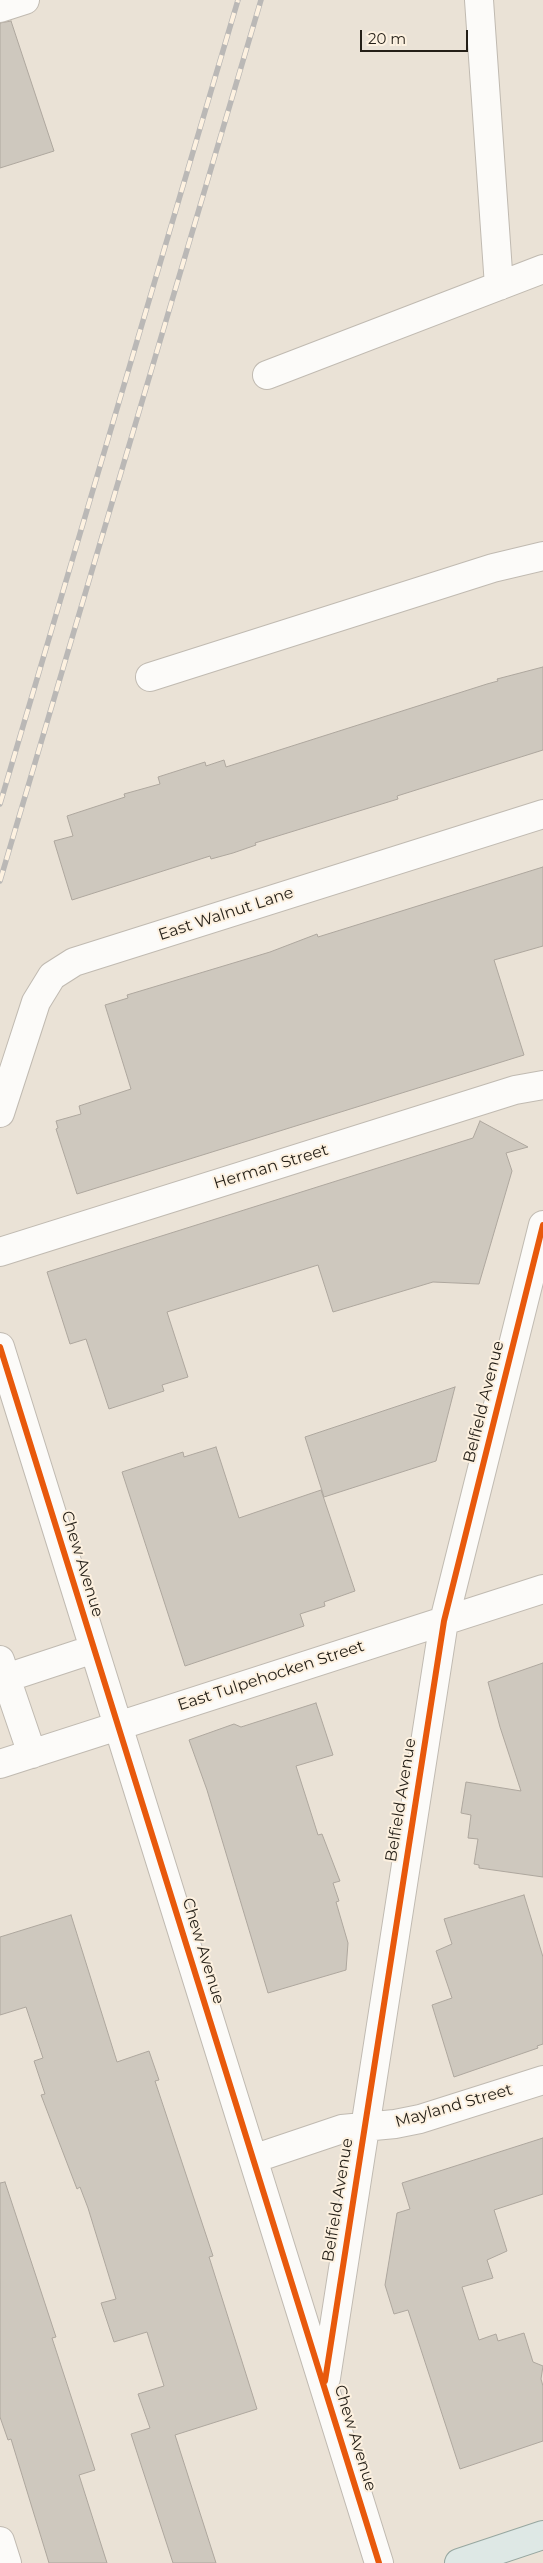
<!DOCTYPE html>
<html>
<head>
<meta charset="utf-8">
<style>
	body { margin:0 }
	#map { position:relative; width:543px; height:2563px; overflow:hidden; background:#eae2d6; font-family:Montserrat,sans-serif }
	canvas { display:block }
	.scale { position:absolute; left:360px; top:30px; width:108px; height:22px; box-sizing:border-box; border:2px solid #241f17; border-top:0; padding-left:6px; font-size:15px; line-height:18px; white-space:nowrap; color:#241f17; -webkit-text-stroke:4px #fdf1e0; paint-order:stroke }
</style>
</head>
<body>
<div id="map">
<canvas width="543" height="2563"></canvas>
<div class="scale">20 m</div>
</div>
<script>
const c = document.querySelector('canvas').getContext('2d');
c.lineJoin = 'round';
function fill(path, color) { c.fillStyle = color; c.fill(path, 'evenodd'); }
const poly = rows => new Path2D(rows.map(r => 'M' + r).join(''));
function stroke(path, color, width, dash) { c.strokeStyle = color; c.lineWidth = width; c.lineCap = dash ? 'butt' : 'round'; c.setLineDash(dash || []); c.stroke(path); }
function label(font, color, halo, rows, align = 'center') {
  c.font = font + ' Montserrat,sans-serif'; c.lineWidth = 4; c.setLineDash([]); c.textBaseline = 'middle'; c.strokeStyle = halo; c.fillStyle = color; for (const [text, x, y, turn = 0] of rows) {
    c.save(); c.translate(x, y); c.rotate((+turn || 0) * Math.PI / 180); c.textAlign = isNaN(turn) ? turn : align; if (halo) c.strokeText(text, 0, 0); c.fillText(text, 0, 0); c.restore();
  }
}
const building = poly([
	[11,21,54,151,0,168,0,23,11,21],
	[543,667,543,750,397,796,398,799,255,843,256,845,233,853,211,859,210,856,72,900,54,841,73,836,67,816,125,797,124,794,160,784,158,777,205,762,206,766,224,760,226,767,487,684,498,681,497,679,543,667],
	[543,867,543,946,494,960,524,1055,77,1194,56,1129,58,1128,56,1121,81,1114,79,1106,131,1089,105,1005,128,998,127,995,270,952,317,934,318,937,543,867],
	[480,1121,528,1147,506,1153,512,1171,479,1284,433,1282,333,1312,318,1265,167,1312,188,1377,162,1385,164,1391,109,1409,86,1339,70,1344,47,1272,473,1138,480,1121],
	[455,1387,436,1461,324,1497,305,1437,455,1387],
	[216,1447,239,1518,321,1490,355,1591,324,1602,325,1606,300,1614,304,1626,185,1666,122,1472,183,1452,184,1457,216,1447],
	[543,1663,543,1877,479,1868,479,1865,474,1864,478,1839,468,1838,471,1815,461,1813,466,1782,521,1791,500,1727,488,1682,543,1663],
	[316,1703,333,1755,296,1766,318,1835,322,1834,340,1881,333,1883,339,1901,336,1902,348,1943,346,1970,268,1993,207,1790,189,1740,234,1724,241,1727,316,1703],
	[524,1895,543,1957,543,2044,537,2046,538,2048,454,2077,432,2005,452,1998,436,1951,452,1944,444,1919,524,1895],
	[71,1915,117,2062,149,2051,159,2080,155,2081,213,2256,209,2257,210,2260,257,2409,175,2435,216,2563,173,2563,131,2434,150,2428,138,2394,164,2386,147,2332,114,2342,101,2303,116,2299,88,2208,80,2187,77,2189,41,2095,45,2094,34,2061,43,2058,26,2007,0,2015,0,1937,71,1915],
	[543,2138,543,2194,494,2210,507,2251,487,2260,493,2278,462,2287,479,2340,496,2334,498,2341,524,2333,533,2362,543,2366,541,2379,543,2386,543,2441,460,2469,408,2310,394,2314,385,2285,397,2213,410,2209,402,2183,543,2138],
	[5,2182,56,2337,52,2338,95,2470,79,2475,107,2563,49,2563,11,2439,8,2440,0,2417,0,2183,5,2182]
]);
fill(building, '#cec8be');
stroke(building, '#aea79e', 1);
const minor = poly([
	[479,0,499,286],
	[0,8,25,0],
	[267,375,543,269],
	[150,677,493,568,543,556],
	[0,1113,36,1002,52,976,74,962,543,814],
	[0,1252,515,1090,543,1085],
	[0,1347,379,2563],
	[0,1660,32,1754],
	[6,1678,94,1649],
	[0,1764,543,1589],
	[253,2159,342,2129,395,2124,420,2119,543,2080],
	[326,2378,444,1621,543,1225],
	[0,2541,7,2563]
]);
const major = poly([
	[459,2563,543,2535]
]);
stroke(minor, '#c0bab1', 30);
stroke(major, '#96a7a0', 30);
stroke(minor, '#fcfbf9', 28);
stroke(major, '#dee8e5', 28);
const rail = poly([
	[0,804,238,0],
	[0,881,261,0]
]);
stroke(rail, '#bab8b6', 5.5);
stroke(rail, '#fdf1e0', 4, [11]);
stroke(poly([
	[0,1347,379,2563],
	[325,2381,444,1621,543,1225]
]), '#e8590c', 6);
label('16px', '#241f17', '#fdf1e0', [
	["East Walnut Lane",226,914,-18],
	["Herman Street",271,1167,-17],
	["Belfield Avenue",484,1402,-76],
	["Chew Avenue",82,1564,73],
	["East Tulpehocken Street",271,1676,-18],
	["Belfield Avenue",401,1800,-81],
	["Chew Avenue",203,1951,73],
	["Mayland Street",454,2106,-16],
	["Belfield Avenue",338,2200,-81],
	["Chew Avenue",355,2438,73]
]);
</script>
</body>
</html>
